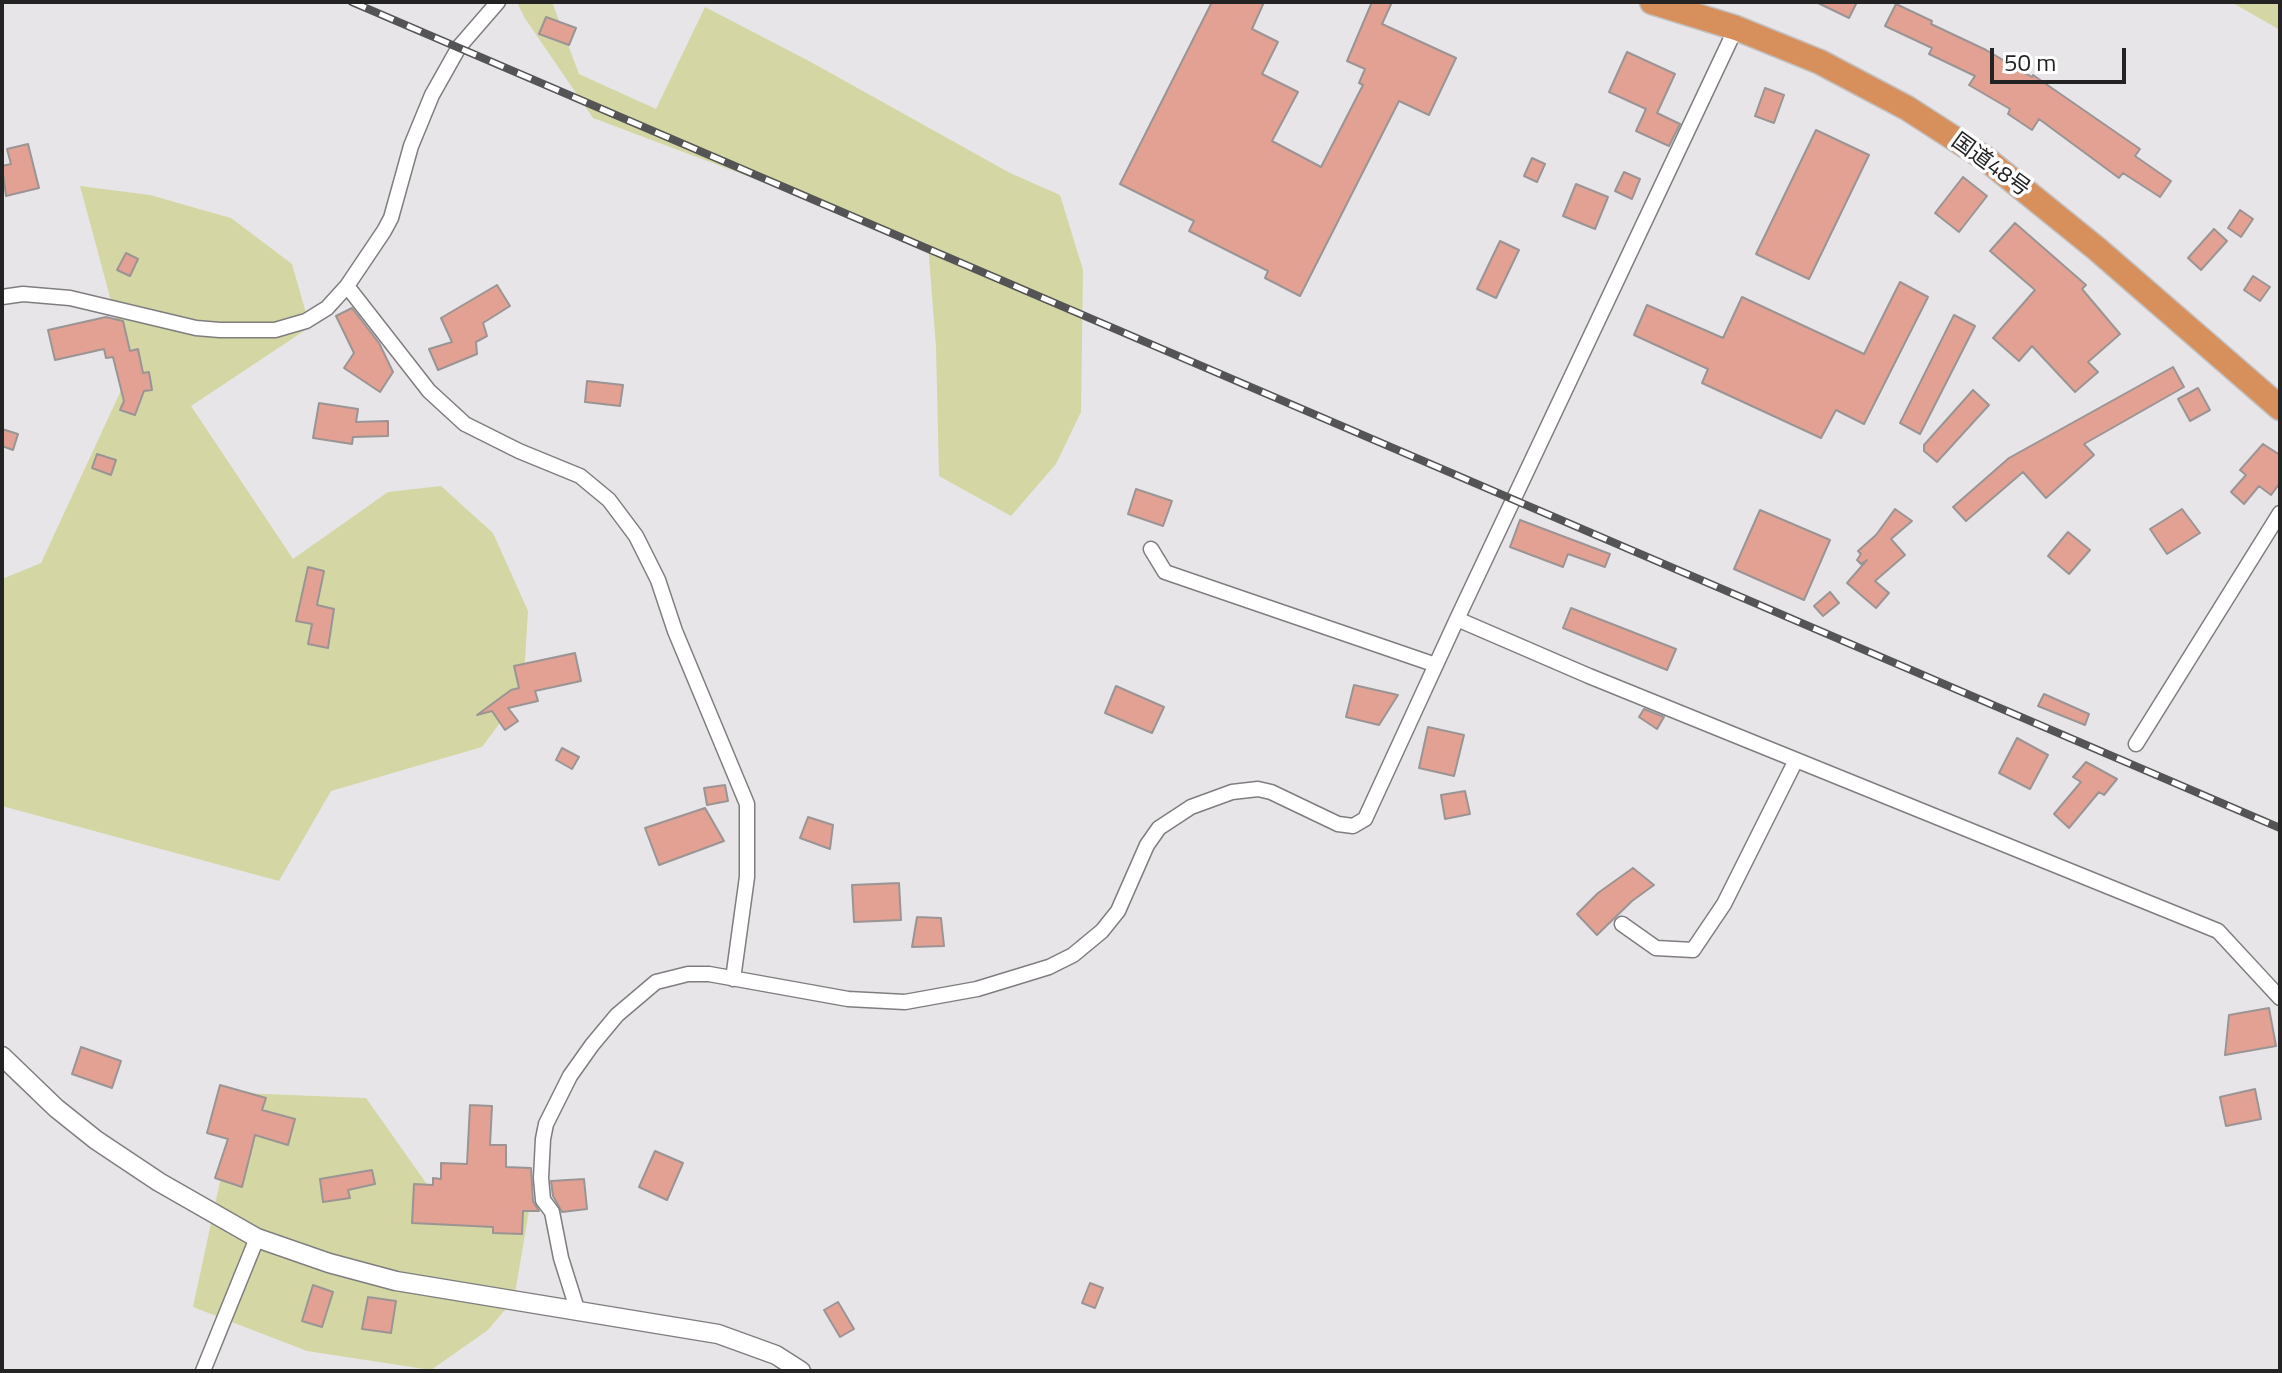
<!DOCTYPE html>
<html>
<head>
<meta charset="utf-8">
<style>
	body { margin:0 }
	#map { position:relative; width:2282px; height:1373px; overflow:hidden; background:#e8e5e9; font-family:"Titillium Web",sans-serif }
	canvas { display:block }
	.frame { position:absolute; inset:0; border:4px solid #242324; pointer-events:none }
	.scale { position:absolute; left:1990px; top:48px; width:136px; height:36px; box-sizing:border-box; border:4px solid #242324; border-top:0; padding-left:10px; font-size:24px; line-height:28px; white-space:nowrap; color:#242324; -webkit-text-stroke:6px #fff; paint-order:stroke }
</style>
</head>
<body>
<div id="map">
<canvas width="2282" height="1373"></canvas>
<div class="frame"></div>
<div class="scale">50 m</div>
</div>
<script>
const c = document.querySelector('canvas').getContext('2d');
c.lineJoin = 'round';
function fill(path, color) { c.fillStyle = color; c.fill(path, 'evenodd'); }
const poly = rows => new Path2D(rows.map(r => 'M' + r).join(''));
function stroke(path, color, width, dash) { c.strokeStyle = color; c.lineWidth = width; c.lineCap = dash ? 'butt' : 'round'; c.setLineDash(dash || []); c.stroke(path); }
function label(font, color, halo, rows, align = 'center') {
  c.font = font + ' "Titillium Web","Noto Sans JP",sans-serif'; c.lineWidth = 7; c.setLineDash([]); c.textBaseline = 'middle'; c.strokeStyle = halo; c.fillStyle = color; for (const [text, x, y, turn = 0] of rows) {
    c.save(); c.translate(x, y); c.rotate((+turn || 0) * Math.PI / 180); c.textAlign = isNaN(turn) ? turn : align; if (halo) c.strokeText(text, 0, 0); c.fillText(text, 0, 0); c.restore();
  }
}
fill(poly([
	[517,2,552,2,579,74,656,109,705,7,809,61,1010,173,1060,195,1083,270,1081,412,1056,464,1011,516,939,476,936,347,928,244,593,118,524,17],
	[2231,2,2280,2,2280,30],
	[80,186,150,195,231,218,292,264,310,327,191,406,293,559,388,492,441,486,493,533,528,611,523,692,482,747,331,791,279,881,2,806,2,579,41,563,130,371],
	[239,1093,366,1098,431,1190,529,1211,514,1299,488,1330,431,1370,307,1351,193,1307]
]), '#d4d7a3');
const building = poly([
	[1212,2,1264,2,1252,29,1278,42,1262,74,1298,92,1272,141,1321,167,1363,85,1359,83,1365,69,1347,61,1372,2,1392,2,1382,24,1456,58,1429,115,1399,101,1300,296,1265,278,1268,271,1189,231,1194,221,1120,184,1212,2],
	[1816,2,1857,2,1849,18,1816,2],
	[1896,4,1932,21,1931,24,1986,50,2032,77,2033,75,2140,149,2135,156,2171,181,2160,197,2123,173,2119,178,2039,119,2032,130,2008,114,2010,109,1969,85,1975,76,1929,54,1932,48,1885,26,1896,4],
	[546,17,576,28,569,45,539,34,546,17],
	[1627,52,1675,74,1657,113,1680,124,1669,146,1636,131,1646,109,1609,92,1627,52],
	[1765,88,1784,95,1774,123,1755,116,1765,88],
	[1816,130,1869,155,1809,279,1756,254,1816,130],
	[28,144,39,188,6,196,2,166,11,164,7,149,28,144],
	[1532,158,1545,164,1537,182,1524,176,1532,158],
	[1624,172,1640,179,1632,199,1615,191,1624,172],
	[1963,177,1987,196,1959,232,1935,213,1963,177],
	[1576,184,1608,197,1595,229,1563,216,1576,184],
	[2240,210,2253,219,2241,237,2228,228,2240,210],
	[2015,223,2086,285,2082,289,2120,334,2088,362,2098,372,2075,392,2032,346,2019,361,1993,338,2035,290,1990,251,2015,223],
	[2214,229,2227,241,2201,270,2188,258,2214,229],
	[1500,241,1519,250,1496,298,1477,289,1500,241],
	[126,253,138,259,130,276,117,270,126,253],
	[2253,276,2270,287,2260,301,2244,290,2253,276],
	[1900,282,1928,297,1864,424,1836,410,1821,438,1702,383,1708,369,1634,335,1647,305,1723,338,1742,297,1864,354,1900,282],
	[497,285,510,306,483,323,487,336,476,342,477,354,438,370,429,349,452,342,441,318,497,285],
	[352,308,379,343,393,372,380,392,344,368,354,353,336,316,352,308],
	[1954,315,1975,326,1920,434,1900,423,1954,315],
	[106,317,123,321,130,351,138,349,143,373,149,372,152,390,144,391,135,415,120,410,124,401,113,357,106,358,104,349,55,360,48,330,106,317],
	[2173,367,2184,387,2084,444,2094,455,2046,498,2023,472,1966,521,1953,507,2009,458,2173,367],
	[587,381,623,385,620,406,585,402,587,381],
	[2198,388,2210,410,2190,421,2178,399,2198,388],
	[1973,390,1989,405,1937,462,1924,451,1924,445,1973,390],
	[319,403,358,409,356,422,388,421,388,436,353,437,352,444,313,438,319,403],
	[2,429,18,434,13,450,2,446,2,429],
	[2263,444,2280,455,2280,483,2271,495,2259,486,2244,504,2231,492,2246,475,2240,470,2263,444],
	[97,454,116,460,111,475,92,468,97,454],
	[1136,489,1172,501,1163,526,1128,514,1136,489],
	[1895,509,1912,521,1891,539,1905,555,1875,581,1889,593,1876,608,1847,583,1867,560,1861,564,1857,560,1861,554,1858,551,1876,535,1895,509],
	[2182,509,2200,533,2167,554,2150,529,2182,509],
	[1760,510,1830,540,1804,600,1734,569,1760,510],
	[1520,520,1610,554,1605,567,1568,554,1563,567,1510,547,1520,520],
	[2068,532,2090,550,2069,574,2048,556,2068,532],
	[308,567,324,571,317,605,334,609,328,648,308,644,312,624,296,621,308,567],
	[1830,592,1839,603,1823,616,1814,606,1830,592],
	[1571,608,1676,649,1667,670,1563,628,1571,608],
	[575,653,581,681,535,691,538,701,508,708,518,721,505,730,492,711,477,715,511,690,519,688,514,666,575,653],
	[1354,685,1398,695,1379,725,1346,717,1354,685],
	[1116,686,1164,707,1152,733,1105,713,1116,686],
	[2044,694,2089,714,2085,725,2038,706,2044,694],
	[1644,709,1664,717,1657,729,1639,717,1644,709],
	[1428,727,1464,735,1454,776,1419,768,1428,727],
	[2017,738,2048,755,2030,789,1999,773,2017,738],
	[562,748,579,757,572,769,556,760,562,748],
	[2086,762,2117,779,2104,795,2099,792,2069,828,2054,814,2081,782,2073,777,2086,762],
	[725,785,728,801,707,805,704,788,725,785],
	[1465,791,1470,814,1445,819,1441,795,1465,791],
	[705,808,724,841,659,865,645,828,705,808],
	[808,817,833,825,830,849,800,838,808,817],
	[1633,868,1654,885,1632,901,1597,935,1577,914,1598,893,1633,868],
	[899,883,901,920,854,922,852,885,899,883],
	[917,917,941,918,944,946,912,947,917,917],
	[2269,1008,2276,1046,2225,1055,2229,1015,2269,1008],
	[81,1047,121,1061,112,1088,72,1074,81,1047],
	[220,1085,266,1098,262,1110,295,1119,288,1145,255,1135,242,1187,215,1178,228,1139,207,1133,220,1085],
	[2255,1089,2261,1119,2226,1126,2220,1097,2255,1089],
	[470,1105,492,1106,490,1145,506,1145,506,1167,531,1168,533,1201,539,1211,523,1211,522,1234,493,1233,493,1227,412,1223,414,1184,433,1185,433,1178,441,1179,441,1163,467,1164,470,1105],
	[655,1151,683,1163,667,1200,639,1187,655,1151],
	[372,1170,375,1184,348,1190,350,1198,323,1202,320,1179,372,1170],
	[584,1179,587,1209,562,1212,553,1196,551,1181,584,1179],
	[1090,1283,1103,1288,1095,1308,1082,1303,1090,1283],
	[313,1285,333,1292,322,1327,302,1321,313,1285],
	[368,1297,396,1301,391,1333,362,1329,368,1297],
	[838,1302,854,1329,840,1337,824,1310,838,1302]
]);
fill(building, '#e2a192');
stroke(building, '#9a9594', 2);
const minor = poly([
	[347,286,429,391,465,424,519,451,580,476,609,500,636,536,658,580,675,631,747,804,747,877,733,979],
	[2,297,23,294,70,298,196,328,220,330,275,330,306,321,327,308,347,286,384,231,391,218,411,146,432,95,459,47,498,2],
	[1151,549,1165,572,1436,665],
	[1457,619,1589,676,2218,931,2280,998],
	[2136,744,2280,513],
	[1622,924,1656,948,1693,950,1724,904,1796,760],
	[578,1312,561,1258,552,1212,543,1200,541,1178,543,1139,546,1124,570,1076,592,1045,617,1015,656,982,688,974,709,974,848,999,905,1002,977,989,1049,967,1073,955,1102,931,1118,911,1147,845,1159,828,1191,807,1232,792,1258,789,1271,792,1338,824,1353,826,1365,819,1457,619,1736,28],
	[203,1371,257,1238]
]);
const tertiary = poly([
	[2,1056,56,1108,96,1140,159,1182,257,1238,329,1263,396,1281,718,1334,776,1355,801,1371]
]);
const trunk = poly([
	[1652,2,1736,28,1820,62,1907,108,1986,159,2097,249,2280,408]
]);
stroke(minor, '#807d80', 17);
stroke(tertiary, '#807d80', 21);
stroke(trunk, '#c2c1c2', 27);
stroke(minor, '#fff', 14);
stroke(tertiary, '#fff', 18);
stroke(trunk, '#d7905b', 24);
const rail = poly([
	[352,2,2280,828]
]);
stroke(rail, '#545355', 8);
stroke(rail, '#fff', 5, [15]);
label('22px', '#242324', '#fff', [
	["国道48号",1990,166,36]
]);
</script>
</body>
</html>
